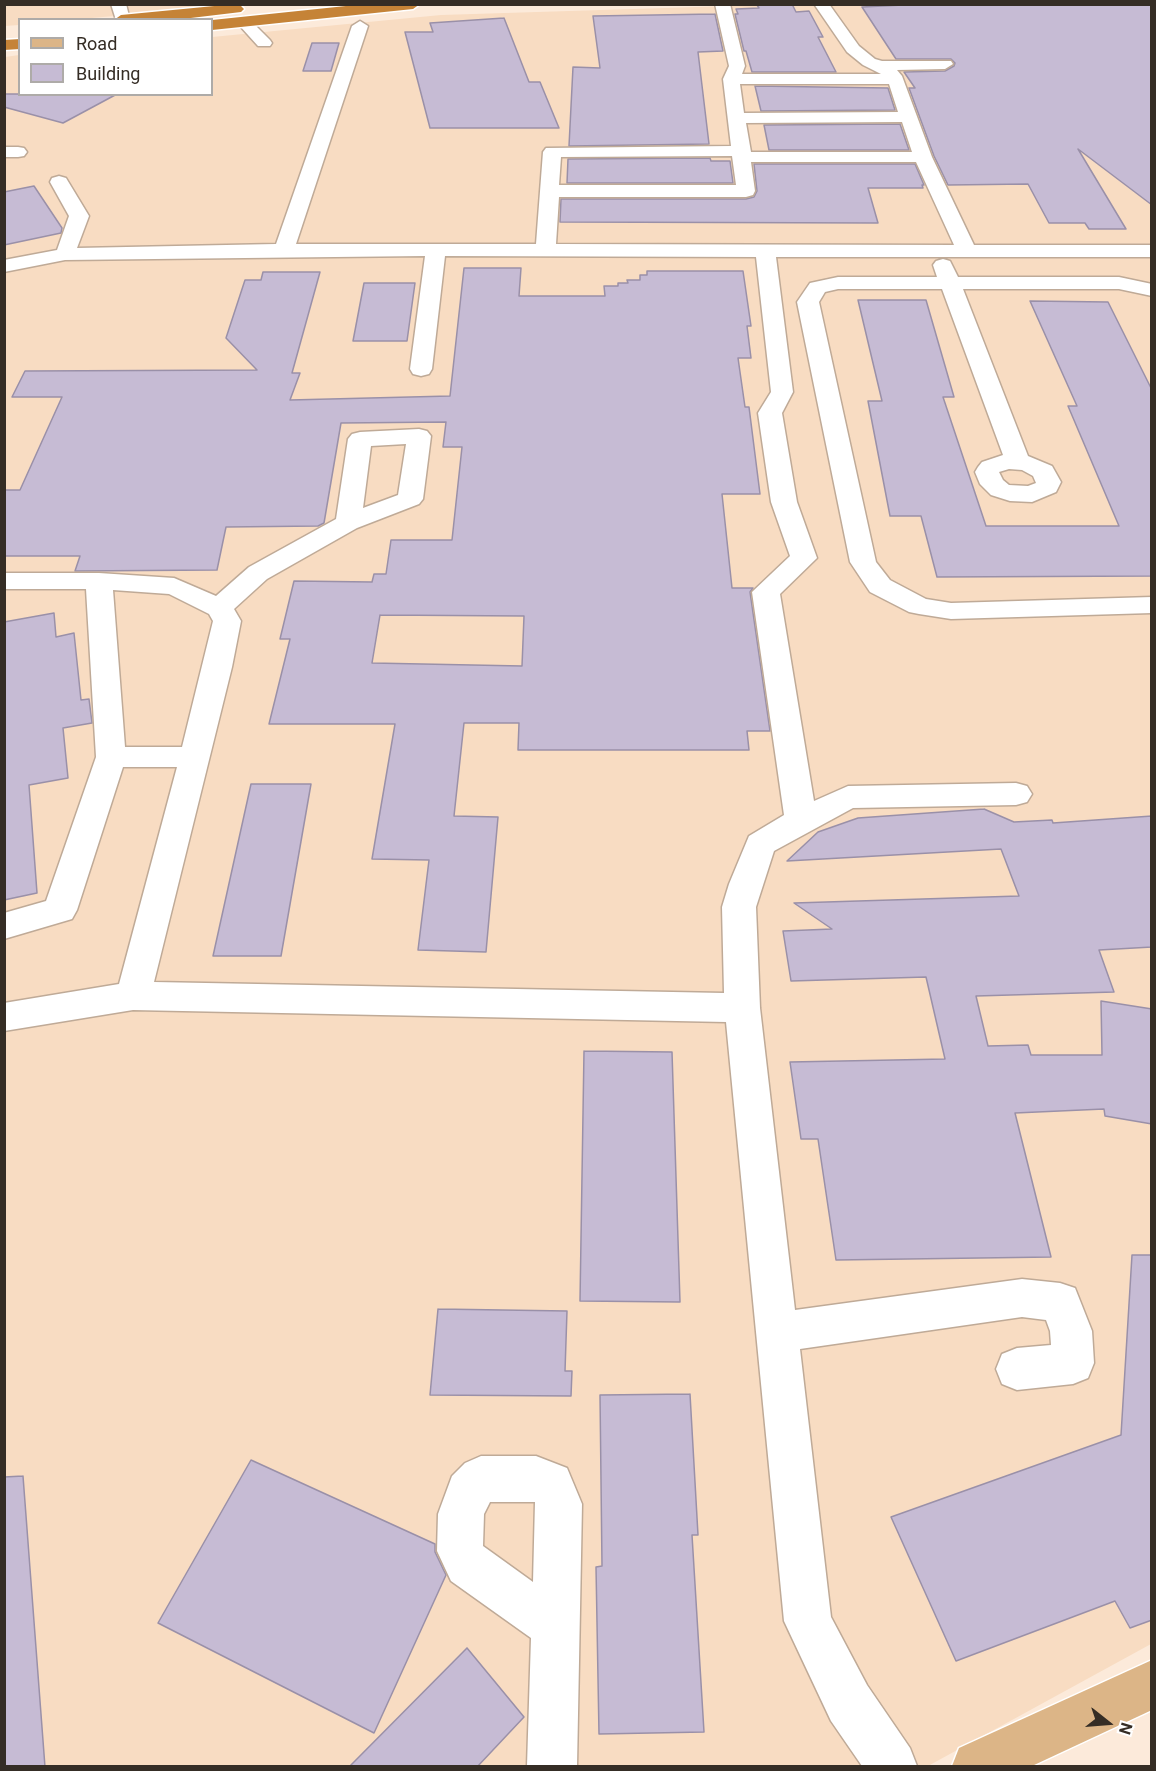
<!DOCTYPE html>
<html>
<head>
<meta charset="utf-8">
<style>
	body { margin:0 }
	#map { position:relative; width:1156px; height:1771px; overflow:hidden; background:#fceada; font-family:Roboto,sans-serif }
	canvas { display:block }
	.frame { position:absolute; inset:0; border:6px solid #352d25; pointer-events:none }
	.legend { position:absolute; left:18px; top:18px; width:195px; height:78px; box-sizing:border-box; background:#fff; border:2px solid #aeaba8; margin:0; padding:8px 10px; list-style:none; font-size:18px; color:#352d25 }
	.legend li { display:flex; align-items:center; gap:12px; height:30px }
	.legend b { width:30px; border:2px solid #aeaba8 }
	.north { position:absolute; left:1078px; top:1693px; width:60px; height:60px; -webkit-text-stroke:4px #fff; paint-order:stroke; rotate:107deg; font-size:16px; font-weight:700; line-height:24px; text-align:center; color:#352d25 }
	.north::after { content:''; display:block; margin:auto; width:21px; height:27px; background:#352d25; clip-path:polygon(50% 0,100% 100%,50% 72%,0 100%) }
</style>
</head>
<body>
<div id="map">
<canvas width="1156" height="1771"></canvas>
<div class="frame"></div>
<ul class="legend">
<li><b style="height:8px;background:#dcb587"></b>Road</li>
<li><b style="height:16px;background:#c6bbd4"></b>Building</li>
</ul>
<div class="north">N</div>
</div>
<script>
const c = document.querySelector('canvas').getContext('2d');
c.lineJoin = 'round';
function fill(path, color) { c.fillStyle = color; c.fill(path, 'evenodd'); }
const poly = rows => new Path2D(rows.map(r => 'M' + r).join(''));
function stroke(path, color, width, dash) { c.strokeStyle = color; c.lineWidth = width; c.lineCap = dash ? 'butt' : 'round'; c.setLineDash(dash || []); c.stroke(path); }
fill(poly([
	[5,5,242,5,80,19,20,20,19,25,5,26],
	[761,5,1151,5,1151,1644,928,1766,5,1766,5,57,19,55,20,94,212,94,212,37,441,15]
]), '#f8dcc2');
const building = poly([
	[792,4,796,12,809,11,823,37,818,37,836,72,752,72,746,51,744,51,735,14,738,14,736,9,759,8,757,5,792,4],
	[924,4,1152,4,1152,205,1078,149,1126,229,1089,229,1085,223,1049,223,1028,184,948,185,934,156,909,88,915,88,904,72,945,71,954,66,955,63,951,59,896,59,862,7,924,4],
	[715,14,723,51,698,52,709,144,569,146,573,67,600,68,593,16,715,14],
	[504,18,529,82,540,82,559,128,430,128,405,32,433,32,430,23,504,18],
	[312,43,339,43,331,71,303,71,312,43],
	[755,86,888,88,895,110,761,111,755,86],
	[4,94,117,94,63,123,4,107,4,94],
	[900,124,909,150,769,150,764,125,900,124],
	[710,158,711,161,730,161,733,183,567,183,568,159,710,158],
	[754,164,915,164,924,185,922,185,923,188,868,188,878,223,560,222,561,199,746,199,754,197,757,191,754,164],
	[34,186,62,228,61,233,4,245,4,192,34,186],
	[464,268,521,268,519,296,605,296,604,286,618,286,618,283,628,283,627,280,640,280,640,275,647,275,647,271,743,271,751,326,747,326,751,358,738,358,745,407,749,407,760,494,722,494,732,588,753,588,750,592,770,731,747,731,749,750,518,750,519,723,464,723,454,816,498,817,486,952,418,950,429,860,372,859,395,724,269,724,290,639,280,639,294,581,372,582,374,574,386,574,391,540,452,540,462,447,443,447,446,422,341,423,324,523,318,526,226,527,217,570,75,571,80,556,4,556,4,490,20,490,62,397,12,397,25,371,257,370,226,338,245,280,261,280,263,272,320,272,292,373,300,373,290,400,450,396,464,268],
	[380,615,524,616,522,666,372,663,380,615],
	[364,283,415,283,407,341,353,341,364,283],
	[858,300,926,300,954,397,943,397,986,526,1119,526,1068,406,1077,406,1030,301,1108,302,1152,390,1152,576,937,577,921,516,890,516,868,401,882,401,858,300],
	[54,613,56,637,74,633,81,700,89,699,92,723,63,728,68,778,29,785,37,893,4,900,4,622,54,613],
	[251,784,311,784,281,956,213,956,251,784],
	[984,809,1014,822,1052,820,1053,823,1152,816,1152,947,1099,950,1114,992,976,996,988,1046,1028,1045,1031,1055,1102,1055,1101,1001,1152,1009,1152,1124,1105,1116,1104,1109,1015,1113,1051,1257,836,1260,818,1139,801,1139,790,1062,945,1059,926,977,791,981,783,931,832,929,794,903,1019,896,1001,849,787,861,818,832,858,818,984,809],
	[584,1051,672,1052,680,1302,580,1301,584,1051],
	[1132,1255,1152,1255,1152,1620,1130,1628,1115,1601,956,1661,891,1517,1121,1435,1132,1255],
	[438,1309,567,1311,565,1371,572,1371,571,1396,430,1395,438,1309],
	[690,1394,698,1535,692,1535,704,1732,599,1734,596,1567,602,1566,600,1395,690,1394],
	[251,1460,435,1544,435,1552,446,1575,374,1733,158,1623,251,1460],
	[23,1476,45,1767,4,1767,4,1477,23,1476],
	[467,1648,524,1717,477,1767,349,1767,467,1648]
]);
fill(building, '#c6bbd4');
stroke(building, '#9a90a8', 1.5);
const minor = poly([
	[111,4,126,4,130,20,116,20,111,4],
	[715,4,730,4,745,66,742,74,881,74,863,65,847,52,814,4,829,4,859,46,875,59,882,61,951,61,953,64,945,69,897,70,902,76,932,157,974,245,1152,245,1152,257,776,257,793,392,782,413,797,502,817,558,780,594,814,801,848,786,1016,783,1027,786,1032,794,1027,802,1016,805,853,808,774,851,756,907,760,1008,795,1310,1022,1279,1060,1283,1075,1288,1092,1331,1094,1363,1088,1378,1073,1384,1017,1390,1002,1384,996,1369,1002,1354,1017,1348,1051,1345,1050,1331,1046,1320,1022,1317,800,1349,831,1617,867,1685,910,1748,917,1766,862,1766,831,1721,784,1621,726,1022,133,1010,4,1031,4,1003,119,984,177,767,123,767,77,910,72,919,4,939,4,913,46,901,96,757,86,589,4,589,4,573,99,573,174,578,216,596,249,567,336,519,348,439,352,434,360,432,419,429,427,431,431,436,423,499,419,504,357,528,267,579,234,609,241,621,232,667,154,982,724,993,722,907,729,884,749,836,784,815,752,592,790,556,771,502,758,413,771,392,756,257,445,256,432,369,429,374,421,376,413,374,410,369,425,256,65,260,4,272,4,260,57,250,69,216,50,182,52,178,59,176,66,178,89,216,77,248,276,244,352,26,360,21,368,26,296,244,536,244,543,152,546,148,731,146,723,79,729,66,715,4],
	[740,84,889,84,898,112,744,113,740,84],
	[902,122,912,152,751,152,746,123,902,122],
	[732,156,736,185,559,185,561,157,732,156],
	[751,162,916,162,954,245,556,244,559,197,746,197,753,195,755,191,751,162],
	[406,444,398,495,363,508,371,446,406,444],
	[113,590,169,594,209,614,213,621,182,747,125,747,113,590],
	[244,17,249,19,270,40,272,43,270,46,258,46,239,25,236,22,244,17],
	[4,147,18,147,24,148,27,152,24,156,18,157,4,157,4,147],
	[943,259,950,261,958,277,1119,277,1152,284,1152,296,1119,289,963,289,1028,456,1052,466,1061,482,1056,492,1032,502,1010,501,991,495,980,484,975,472,978,467,982,462,1003,455,942,289,838,289,825,292,819,302,876,562,890,580,926,599,951,603,1152,597,1152,613,951,619,919,614,909,612,870,592,850,562,797,302,810,283,838,277,937,277,933,265,936,261,943,259],
	[1009,469,1022,470,1033,476,1036,483,1028,486,1009,485,1003,480,999,472,1009,469],
	[481,1456,536,1456,567,1468,582,1504,577,1766,527,1766,531,1638,451,1581,437,1551,438,1514,452,1476,465,1463,481,1456],
	[490,1502,535,1502,533,1582,483,1546,484,1514,490,1502]
]);
const major = poly([
	[1152,1660,1152,1710,1032,1766,952,1766,959,1748,1152,1660]
]);
const highway = poly([
	[235,4,241,6,244,9,241,12,174,20,114,20,121,15,235,4],
	[365,4,420,4,413,9,212,30,212,20,365,4],
	[20,39,20,49,4,50,4,40,20,39]
]);
stroke(minor, '#bfaa97', 3);
stroke(major, '#fff', 3);
stroke(highway, '#fff', 3);
fill(minor, '#fff');
fill(major, '#dcb587');
fill(highway, '#c58337');
</script>
</body>
</html>
